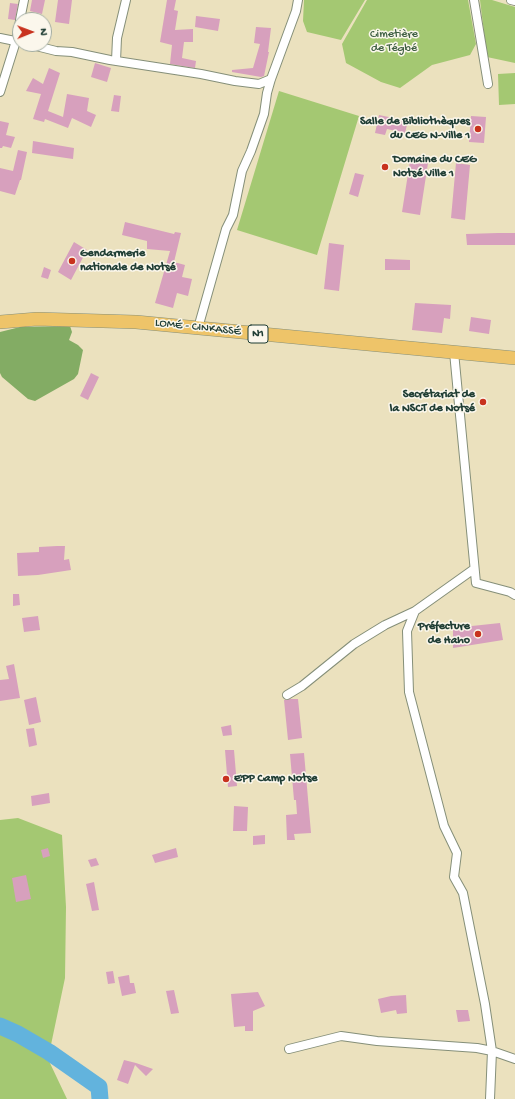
<!DOCTYPE html>
<html>
<head>
<meta charset="utf-8">
<style>
	body { margin:0 }
	#map { position:relative; width:515px; height:1099px; overflow:hidden; background:#ebe1be; font-family:"Gochi Hand",sans-serif }
	canvas { display:block }
	.north { position:absolute; left:12px; top:12px; width:40px; height:40px; box-sizing:border-box; background:#fbf7ec; border:1px solid #a3ada2; border-radius:50%; rotate:89deg; font-size:11px; font-weight:700; line-height:16px; text-align:center; color:#1f3d34 }
	.north::after { content:''; display:block; margin:auto; width:14px; height:18px; background:#c8321e; clip-path:polygon(50% 0,100% 100%,50% 72%,0 100%) }
</style>
</head>
<body>
<div id="map">
<canvas width="515" height="1099"></canvas>
<div class="north">N</div>
</div>
<script>
const c = document.querySelector('canvas').getContext('2d');
c.lineJoin = 'round';
function fill(path, color) { c.fillStyle = color; c.fill(path, 'evenodd'); }
const poly = rows => new Path2D(rows.map(r => 'M' + r).join(''));
function stroke(path, color, width, dash) { c.strokeStyle = color; c.lineWidth = width; c.lineCap = dash ? 'butt' : 'round'; c.setLineDash(dash || []); c.stroke(path); }
function label(font, color, halo, rows, align = 'center') {
  c.font = font + ' "Gochi Hand",sans-serif'; c.lineWidth = 3; c.setLineDash([]); c.textBaseline = 'middle'; c.strokeStyle = halo; c.fillStyle = color; for (const [text, x, y, turn = 0] of rows) {
    c.save(); c.translate(x, y); c.rotate((+turn || 0) * Math.PI / 180); c.textAlign = isNaN(turn) ? turn : align; if (halo) c.strokeText(text, 0, 0); c.fillText(text, 0, 0); c.restore();
  }
}
fill(poly([
	[304,0,365,0,341,40,307,32,303,21],
	[367,0,468,0,476,44,470,55,432,65,400,88,381,82,346,63,342,44],
	[480,0,492,0,515,7,515,63,487,57],
	[515,73,515,104,499,105,498,74],
	[279,91,359,116,317,255,237,230],
	[18,818,62,835,66,907,65,978,48,1059,67,1099,0,1099,0,820]
]), '#a4c872');
fill(poly([
	[70,326,72,332,69,340,78,345,83,350,78,374,74,379,35,401,28,399,2,377,0,373,0,332,20,327]
]), '#83ac64');
stroke(poly([
	[0,1026,18,1034,49,1052,99,1087,100,1099]
]), '#62b3dd', 17);
fill(poly([
	[32,0,45,0,42,14,30,11],
	[58,0,72,0,69,24,55,22],
	[167,0,176,0,174,10,178,11,175,30,193,29,193,42,184,42,182,58,196,61,195,68,170,64,172,45,160,42],
	[10,3,18,4,15,20,8,19],
	[196,16,220,19,218,31,195,27],
	[256,27,271,28,268,52,269,52,264,76,261,77,232,72,232,70,253,68,260,44,254,43],
	[95,63,111,68,107,82,91,77],
	[49,68,60,73,48,111,63,117,67,94,89,98,87,111,96,115,91,127,72,118,68,128,45,119,44,122,33,119,41,94,26,91,33,78,43,84],
	[114,95,121,96,119,112,111,111],
	[379,115,408,121,405,133,387,129,385,135,375,133],
	[471,116,486,117,484,143,469,142],
	[0,121,9,123,6,135,15,137,11,148,3,146,2,148,0,148],
	[33,141,74,148,73,159,32,153],
	[18,150,27,152,21,180,20,180,15,195,0,191,0,168,13,171],
	[410,161,428,163,420,215,402,212],
	[456,163,470,165,465,220,451,218],
	[355,173,364,175,358,197,349,194],
	[125,222,174,234,175,232,181,233,174,262,185,265,182,277,192,279,188,296,177,293,173,308,155,303,170,251,147,249,147,241,122,235],
	[498,233,515,233,515,245,467,245,466,234],
	[74,242,87,250,71,280,58,272],
	[329,243,344,245,339,291,324,289],
	[385,259,410,260,410,270,385,270],
	[44,267,51,270,48,279,41,277],
	[415,303,451,305,450,319,444,318,442,333,412,330],
	[471,317,491,320,489,334,469,331],
	[91,373,99,377,88,400,80,396],
	[57,546,65,546,64,560,69,559,71,570,38,575,18,576,17,553,39,552,39,547],
	[13,594,19,594,20,605,13,606],
	[38,616,40,630,24,632,22,618],
	[500,623,503,640,453,648,453,628],
	[14,664,20,698,0,701,0,680,9,679,6,666],
	[36,697,41,722,29,725,24,700],
	[290,699,298,699,302,738,288,740,284,700],
	[231,725,232,735,223,736,221,727],
	[34,728,37,745,29,747,26,729],
	[225,750,234,750,237,786,228,787],
	[304,753,311,833,294,834,295,840,287,840,286,815,297,814,296,800,294,800,290,754],
	[49,793,50,803,32,806,31,796],
	[234,806,248,807,247,831,233,831],
	[265,835,265,844,253,845,253,836],
	[48,848,50,856,43,858,41,850],
	[176,848,178,857,155,863,152,855],
	[96,858,99,865,91,867,88,860],
	[26,875,31,899,16,902,12,878],
	[94,882,99,910,92,911,86,884],
	[113,971,115,983,108,984,106,972],
	[129,975,130,983,134,983,136,993,122,996,118,977],
	[174,990,179,1013,171,1014,166,991],
	[258,992,265,1006,253,1011,253,1031,245,1031,245,1026,234,1027,231,994],
	[406,995,407,1013,397,1014,396,1010,381,1013,378,999,391,996],
	[456,1010,468,1010,470,1021,458,1022],
	[124,1060,136,1063,153,1069,146,1076,135,1065,128,1084,117,1080]
]), '#d7a0bd');
const minor = poly([
	[474,0,488,84],
	[511,0,515,1],
	[20,20,24,0],
	[0,38,20,42],
	[28,44,56,51,72,52,110,60,201,74,235,81,259,84,271,79],
	[116,61,117,38,126,0],
	[0,92,16,41,20,21],
	[198,328,226,229,233,215,242,171,251,151,264,114,267,93,271,79,296,11,298,0],
	[454,352,476,583,510,592,515,595],
	[474,569,415,611,407,631,409,692,444,826,457,853,454,877,463,893,485,1004,492,1051,490,1099],
	[287,695,302,686,354,644,385,625,415,611],
	[289,1049,341,1036,377,1041,477,1048,492,1051,515,1059]
]);
const trunk = poly([
	[0,322,37,319,136,322,515,358]
]);
stroke(minor, '#858f79', 10);
stroke(trunk, '#858f79', 14);
stroke(minor, '#fff', 8);
stroke(trunk, '#eec469', 13);
for (const [x, y, r, color] of [
	[478,129,4,"#c8321e"],
	[385,167,4,"#c8321e"],
	[72,261,4,"#c8321e"],
	[483,402,4,"#c8321e"],
	[478,634,4,"#c8321e"],
	[226,779,4,"#c8321e"]
]) { const dot = new Path2D(); dot.arc(x, y, r, 0, 2 * Math.PI); c.fillStyle = color; c.fill(dot); stroke(dot, '#fbf7ec', 1.5); }
for (const [x, y, w] of [
	[258,334,20]
]) { const box = new Path2D(); box.roundRect(x - w / 2, y - 9, w, 18, 3); c.fillStyle = '#fbf7ec'; c.fill(box); stroke(box, '#1f3d34', 1); }
label('bold 11px', '#1f3d34', null, [
	["N1",258,334]
]);
label('12px', '#406044', '#fbf7ec', [
	["Cimetière",394,35],
	["de Tégbé",394,49]
]);
label('bold 12px', '#1f3d34', '#fbf7ec', [
	["Salle de Bibliothèques",470,122],
	["du CEG N-Ville 1",470,136],
	["Domaine du CEG",393,160,"left"],
	["Notsé Ville 1",393,174,"left"],
	["Gendarmerie",80,254,"left"],
	["nationale de Notsé",80,268,"left"],
	["Secrétariat de",475,395],
	["la NSCT de Notsé",475,409],
	["Préfecture",470,627],
	["de Haho",470,641],
	["EPP Camp Notse",234,779,"left"]
], 'right');
label('12px', '#1f3d34', '#fbf7ec', [
	["LOMÉ - CINKASSÉ",198,328,6]
]);
</script>
</body>
</html>
